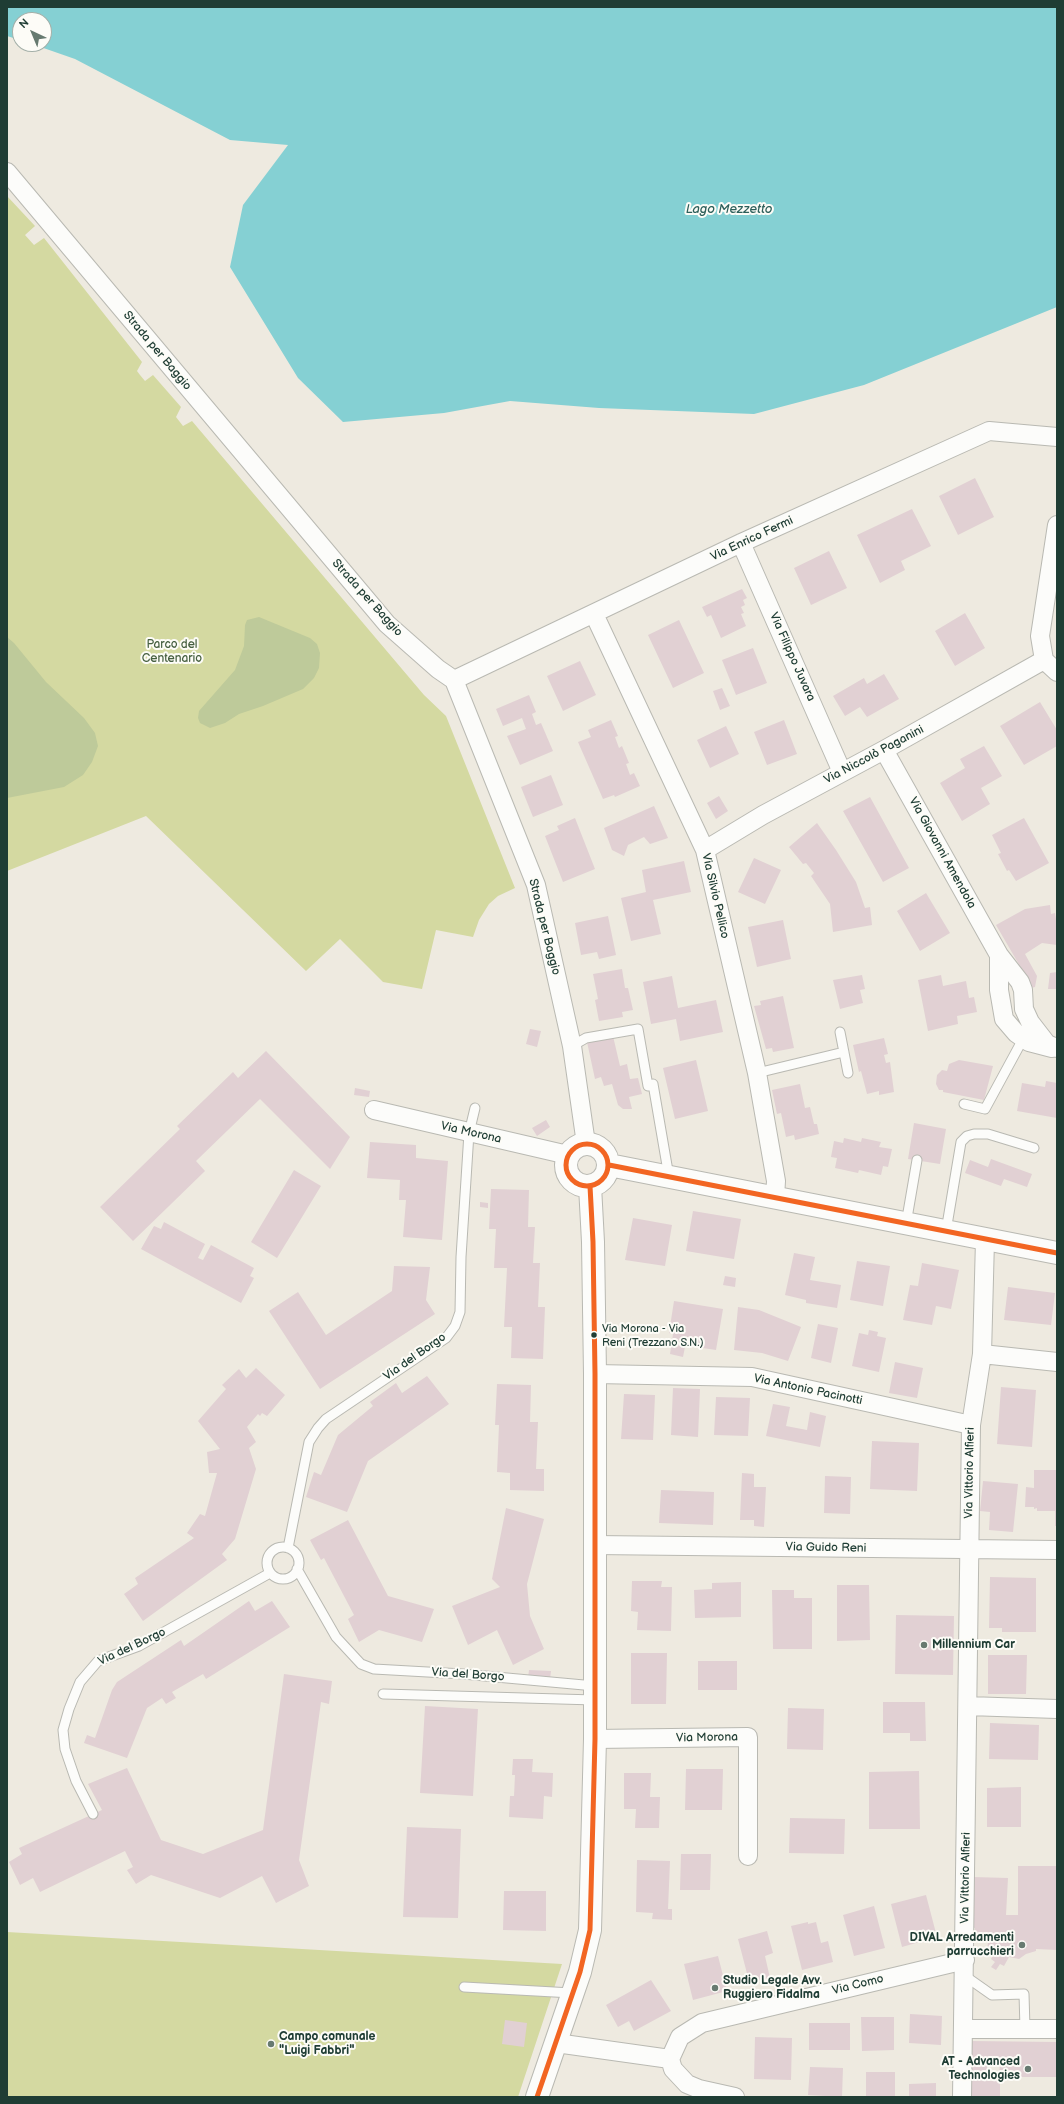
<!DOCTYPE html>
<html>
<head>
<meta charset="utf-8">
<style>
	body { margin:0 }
	#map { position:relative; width:1064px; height:2104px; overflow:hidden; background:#eeeae0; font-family:"Balsamiq Sans",sans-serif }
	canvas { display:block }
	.frame { position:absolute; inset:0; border:8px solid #1f3d34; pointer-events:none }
	.north { position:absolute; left:12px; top:12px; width:40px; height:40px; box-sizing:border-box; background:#fdfcf7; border:1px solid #a4b0a9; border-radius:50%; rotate:316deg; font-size:11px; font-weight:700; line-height:16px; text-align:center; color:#1f3d34 }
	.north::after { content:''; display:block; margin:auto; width:14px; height:18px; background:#677a70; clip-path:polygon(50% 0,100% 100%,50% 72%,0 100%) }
</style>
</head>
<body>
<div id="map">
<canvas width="1064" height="2104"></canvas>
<div class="frame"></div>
<div class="north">N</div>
</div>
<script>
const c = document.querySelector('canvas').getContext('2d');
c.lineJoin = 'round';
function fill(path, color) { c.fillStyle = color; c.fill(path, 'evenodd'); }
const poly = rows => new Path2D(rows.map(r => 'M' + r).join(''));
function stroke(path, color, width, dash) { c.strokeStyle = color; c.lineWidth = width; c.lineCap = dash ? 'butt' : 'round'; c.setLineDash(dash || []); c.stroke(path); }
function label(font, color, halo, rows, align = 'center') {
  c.font = font + ' "Balsamiq Sans",sans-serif'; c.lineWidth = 4; c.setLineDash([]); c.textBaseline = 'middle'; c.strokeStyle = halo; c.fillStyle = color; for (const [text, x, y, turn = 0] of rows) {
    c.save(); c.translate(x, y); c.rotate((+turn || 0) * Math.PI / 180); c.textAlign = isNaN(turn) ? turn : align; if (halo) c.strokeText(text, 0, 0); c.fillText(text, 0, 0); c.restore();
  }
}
fill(poly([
	[7,196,35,226,25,235,34,245,44,238,142,362,137,371,140,375,145,381,153,375,181,407,176,417,183,426,192,421,424,695,446,716,515,888,498,896,489,904,479,920,473,937,436,930,422,989,383,982,340,939,306,971,146,816,7,871],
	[7,1932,562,1964,518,2097,7,2097]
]), '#d4d9a1');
fill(poly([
	[259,617,310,638,317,644,320,653,319,668,314,678,303,689,263,706,239,714,225,723,210,728,200,723,198,718,199,711,235,670,244,646,245,625,247,620],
	[7,637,14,643,46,682,84,718,95,733,98,746,92,762,83,775,64,787,7,798]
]), '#beca9a');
fill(poly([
	[7,7,1057,7,1057,307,864,385,754,414,599,408,510,401,444,413,343,422,298,378,230,267,243,205,288,145,230,140,75,59,32,44,44,44,44,20,20,20,20,40,7,36]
]), '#85d0d3');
fill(poly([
	[975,478,994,517,958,535,939,496],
	[912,509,931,546,901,561,905,570,880,583,857,535],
	[829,551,847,588,811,605,794,568],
	[742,589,747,598,743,600,745,605,741,607,744,613,741,614,746,626,721,638,711,615,707,617,702,607],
	[965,613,985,648,955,666,935,631],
	[679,620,704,673,673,688,648,635],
	[753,648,767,683,736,695,722,660],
	[580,661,596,695,563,711,547,676],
	[884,674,899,699,867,717,860,707,845,716,833,696,864,678,867,684],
	[722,688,730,706,720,710,713,691],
	[529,695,536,712,532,714,536,725,541,723,553,751,520,765,507,736,526,729,522,718,503,726,496,709],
	[1040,702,1057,730,1057,746,1024,765,1000,726],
	[611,720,618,736,615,737,619,748,622,746,629,763,626,764,630,775,634,773,640,786,615,797,614,795,603,799,578,742,591,737,588,730],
	[784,720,797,754,767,765,754,732],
	[726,726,739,754,710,768,697,740],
	[984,746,1002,776,981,788,990,804,962,821,940,783,965,768,960,759],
	[551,775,563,805,533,817,521,787],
	[719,796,728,811,716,819,707,803],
	[870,797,909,868,883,882,843,811],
	[654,806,668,838,650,844,644,837,628,845,624,856,612,850,604,828],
	[575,818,595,869,563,882,545,836,559,830,557,826],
	[1024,818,1049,863,1016,881,1009,870,1007,871,998,854,1001,853,992,835],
	[817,823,836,850,856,882,865,908,870,907,872,925,833,932,830,904,811,876,814,873,806,863,803,864,789,847],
	[754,858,781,870,765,904,738,892],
	[684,861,691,892,653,900,661,934,631,941,621,898,646,892,642,870],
	[926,893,950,933,920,951,897,911],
	[1050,905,1051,914,1055,913,1057,925,1057,945,1042,943,1025,954,1037,976,1035,987,1027,989,1028,980,996,925,1025,909],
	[608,916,616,955,599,959,597,952,581,955,575,923],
	[783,920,791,959,757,967,748,927],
	[622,969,625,988,628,988,633,1010,622,1012,623,1017,599,1021,595,1000,598,999,593,974],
	[1057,972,1057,989,1048,989,1050,973],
	[862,975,865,989,860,990,863,1003,840,1009,833,980],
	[941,975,943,986,966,981,969,998,974,997,977,1012,957,1016,958,1024,928,1031,918,980],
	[672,976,678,1008,716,1000,723,1032,680,1041,676,1019,651,1024,643,982],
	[783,996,794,1048,773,1052,772,1048,766,1049,754,1006,761,1005,760,1001],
	[530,1029,541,1031,537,1047,526,1044],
	[613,1036,620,1066,627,1064,630,1079,638,1078,642,1094,629,1097,632,1109,623,1109,618,1105,612,1084,604,1086,601,1077,595,1079,587,1042],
	[884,1038,888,1054,884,1055,886,1063,890,1062,894,1092,879,1095,879,1091,867,1094,861,1071,859,1072,853,1045],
	[266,1051,350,1137,330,1169,260,1099,196,1161,205,1171,133,1241,100,1207,180,1129,177,1126,233,1072,238,1078],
	[696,1060,708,1111,675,1119,663,1068],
	[959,1060,993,1066,984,1100,943,1092,943,1090,939,1090,936,1084,937,1075,942,1070,947,1071,949,1064],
	[1046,1081,1057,1083,1057,1118,1017,1111,1022,1083,1045,1087],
	[800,1084,805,1108,810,1107,814,1124,817,1124,819,1134,795,1140,794,1135,786,1137,781,1113,777,1114,772,1090],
	[355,1088,370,1091,369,1097,354,1095],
	[546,1120,550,1127,537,1136,532,1128],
	[914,1123,946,1129,940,1164,908,1159],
	[844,1138,861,1142,862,1138,881,1142,879,1147,892,1149,888,1167,883,1166,881,1175,859,1170,858,1173,835,1168,837,1158,831,1157,834,1141,843,1143],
	[370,1142,416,1145,416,1158,448,1161,442,1240,403,1237,406,1200,399,1200,400,1180,367,1178],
	[991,1159,1032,1174,1027,1187,1004,1179,1001,1186,965,1173,970,1160,988,1167],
	[294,1170,321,1186,277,1258,251,1242],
	[491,1189,529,1190,528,1227,535,1227,533,1263,540,1263,538,1307,545,1307,543,1359,511,1358,512,1327,504,1327,507,1268,494,1268,496,1229,489,1229],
	[480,1202,488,1203,488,1208,480,1207],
	[693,1211,741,1219,734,1259,686,1251],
	[633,1218,672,1225,665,1266,625,1260],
	[164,1222,205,1244,198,1258,203,1260,211,1245,254,1268,250,1276,254,1278,241,1303,141,1249,154,1226,161,1229],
	[794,1253,815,1257,810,1280,841,1285,837,1308,806,1303,806,1300,785,1295],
	[857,1261,890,1266,883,1306,850,1300],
	[922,1263,959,1270,951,1309,936,1306,932,1325,903,1320,910,1285,918,1286],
	[394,1266,430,1267,426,1300,435,1314,320,1389,269,1311,298,1292,326,1335,392,1291],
	[725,1276,736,1278,735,1287,723,1285],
	[1008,1287,1055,1293,1051,1325,1004,1320],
	[674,1301,723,1309,716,1350,696,1347,698,1338,687,1337,683,1357,670,1354,673,1334,669,1333],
	[738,1307,759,1310,801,1327,788,1361,762,1353,734,1350],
	[818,1324,838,1328,831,1363,811,1358],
	[869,1330,878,1332,877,1336,886,1338,879,1372,852,1366,859,1333,868,1335],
	[895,1362,923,1368,917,1398,889,1393],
	[256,1368,285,1395,267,1416,262,1413,260,1416,258,1414,247,1427,256,1442,249,1448,256,1469,235,1539,222,1554,227,1560,143,1621,124,1594,138,1584,135,1578,194,1538,187,1533,200,1514,205,1516,217,1473,209,1473,207,1452,220,1449,198,1421,226,1389,222,1385,239,1369,246,1378],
	[427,1376,449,1404,368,1461,347,1512,306,1497,314,1472,321,1475,338,1435,373,1406,370,1402,396,1383,402,1393],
	[497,1384,531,1385,530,1422,538,1422,536,1469,544,1469,544,1491,510,1490,510,1473,497,1472,499,1425,495,1425],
	[1001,1387,1036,1390,1032,1447,997,1444],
	[673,1388,700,1389,698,1437,671,1435],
	[624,1394,655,1395,653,1440,621,1439],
	[716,1397,750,1398,748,1436,714,1435],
	[773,1404,790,1407,786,1426,807,1430,810,1412,826,1416,820,1447,766,1436],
	[872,1441,919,1443,917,1491,870,1489],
	[1034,1470,1057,1470,1057,1526,1055,1526,1055,1511,1037,1511,1037,1508,1034,1509,1034,1507,1025,1507,1026,1487,1034,1488],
	[742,1473,754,1474,754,1487,766,1487,764,1527,754,1526,754,1520,740,1520],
	[825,1476,851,1477,850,1514,824,1513],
	[983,1481,1018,1484,1013,1532,989,1530,990,1512,980,1511],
	[661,1490,714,1492,713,1525,659,1523],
	[506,1508,544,1519,527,1584,530,1616,544,1649,513,1665,497,1630,468,1645,452,1606,500,1587,492,1579],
	[348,1520,388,1596,434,1609,422,1642,379,1630,359,1642,348,1619,354,1615,324,1558,321,1560,310,1540],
	[990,1577,1036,1578,1036,1632,1002,1632,1002,1628,989,1628],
	[632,1581,662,1581,661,1587,672,1587,671,1631,637,1630,638,1612,631,1611],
	[741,1582,741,1617,695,1618,694,1590,712,1589,712,1583],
	[837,1585,869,1585,870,1640,837,1641],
	[772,1590,794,1590,794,1598,812,1598,812,1649,773,1649],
	[249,1601,255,1611,272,1601,290,1627,206,1679,203,1674,172,1692,176,1698,166,1704,162,1698,147,1708,127,1758,84,1743,87,1735,95,1738,112,1690,117,1682,181,1640,184,1646],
	[896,1615,954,1616,953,1675,895,1674],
	[631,1653,667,1653,666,1704,631,1704],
	[988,1655,1027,1655,1026,1694,988,1694],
	[698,1661,737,1661,737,1690,698,1690],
	[529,1670,551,1671,550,1679,528,1678],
	[284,1674,332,1681,329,1704,321,1702,299,1860,309,1886,276,1903,262,1876,220,1898,151,1875,136,1884,127,1870,133,1867,125,1851,40,1892,33,1878,20,1885,9,1862,22,1854,19,1848,102,1810,88,1784,127,1768,161,1840,203,1854,263,1830],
	[883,1702,925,1702,926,1741,910,1741,910,1733,883,1733],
	[425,1706,478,1709,473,1796,420,1793],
	[788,1708,824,1709,823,1750,787,1749],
	[990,1723,1039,1725,1038,1760,989,1759],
	[513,1759,533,1759,532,1772,553,1773,552,1797,544,1796,543,1819,509,1817,510,1796,514,1796,515,1775,512,1775],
	[686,1769,723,1769,722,1810,685,1810],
	[919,1771,920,1829,869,1829,869,1772],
	[624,1773,651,1773,650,1797,660,1797,659,1828,635,1828,636,1809,624,1809],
	[1021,1787,1021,1827,987,1827,987,1788],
	[790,1818,845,1819,844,1854,789,1853],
	[407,1827,461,1829,458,1918,403,1917],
	[681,1854,711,1854,710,1890,680,1890],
	[637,1860,670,1861,668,1909,672,1909,672,1920,652,1919,653,1913,636,1912],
	[1018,1866,1057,1866,1057,1950,1036,1949,1036,1951,1026,1954,1019,1959,1009,1957,1004,1966,1000,1964,996,1970,991,1967,995,1962,991,1959,994,1954,987,1950,988,1942,974,1941,975,1928,972,1928,973,1877,1008,1878,1006,1915,1018,1915],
	[504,1891,546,1891,546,1931,503,1930],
	[926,1895,937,1937,902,1947,891,1904],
	[874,1906,885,1948,854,1956,843,1915],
	[808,1922,808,1924,816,1922,821,1943,828,1941,833,1962,802,1970,791,1926],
	[767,1931,773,1953,765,1956,770,1978,753,1982,753,1980,749,1981,738,1939],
	[718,1956,727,1991,693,2000,684,1964],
	[651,1980,671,2011,634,2031,629,2021,618,2027,606,2005],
	[910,2014,942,2016,941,2045,909,2043],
	[861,2017,894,2017,894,2050,862,2051],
	[505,2020,527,2023,524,2047,502,2044],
	[809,2023,850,2023,850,2050,809,2050],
	[755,2037,792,2038,791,2080,754,2079],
	[970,2041,1057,2042,1057,2077,999,2077,1000,2062,987,2062,987,2081,1000,2081,1000,2097,969,2097],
	[810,2067,843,2068,842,2097,808,2095],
	[866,2072,895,2072,895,2097,866,2097],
	[936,2083,936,2097,909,2097,909,2084]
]), '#e1d0d3');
const lane = poly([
	[840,1032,848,1073],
	[572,1046,586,1038,638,1029,648,1086,653,1084,669,1177],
	[757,1073,844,1052],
	[964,1104,985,1109,1023,1039],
	[906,1224,917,1160],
	[946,1231,961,1142,967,1136,974,1134,988,1134,1034,1148],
	'267 1563a16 16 0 1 1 32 0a16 16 0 1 1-32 0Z',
	[288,1548,309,1442,318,1428,326,1419,446,1338,455,1326,460,1312,461,1257,469,1133,475,1108],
	[297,1569,336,1637,361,1664,374,1669,463,1674,595,1686],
	[383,1694,595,1700],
	[93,1814,76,1781,65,1749,63,1730,69,1709,80,1682,98,1661,139,1646,270,1573],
	[965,1976,992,1995,1024,1994,1025,2029],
	[464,1987,572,1993]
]);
const street = poly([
	[7,172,387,624,438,669,454,680,536,885,572,1046,586,1144],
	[1057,525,1040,636,1044,660,1057,672],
	[741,543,842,772],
	[594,614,705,850,757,1073,776,1181,775,1197],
	[454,680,741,543,989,431,1057,437],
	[884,750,999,955,1020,982,1023,990,1024,1009,1030,1022,1047,1044,1057,1048],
	[705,850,763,815,884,750,1044,660],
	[999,955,999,990,1004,1019,1016,1033,1029,1042,1052,1048],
	[374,1110,568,1155],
	[982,1354,1057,1362],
	[595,1374,752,1377,971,1425],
	[594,1545,1057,1550],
	[968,1706,1057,1709],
	[595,1739,748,1737,748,1856],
	[963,2029,1057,2029],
	[556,2043,670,2059],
	[670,2059,680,2037,702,2023,965,1960],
	[670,2059,673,2069,687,2084,699,2089,735,2097],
	[962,2097,971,1425,982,1354,985,1240]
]);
const secondary = poly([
	'566 1165a21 21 0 1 1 42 0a21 21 0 1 1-42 0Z',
	[609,1165,1057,1253],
	[537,2097,580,1972,590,1930,595,1739,595,1374,593,1242,590,1186]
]);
stroke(lane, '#b9b9b2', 11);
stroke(street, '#b9b9b2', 20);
stroke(secondary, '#b9b9b2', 24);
stroke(lane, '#fcfcfa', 9);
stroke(street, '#fcfcfa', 18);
stroke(secondary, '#fcfcfa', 22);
stroke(poly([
	'566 1165a21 21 0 1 1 42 0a21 21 0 1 1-42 0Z',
	[609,1165,1057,1253],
	[537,2097,580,1972,590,1930,595,1739,595,1374,593,1242,590,1186]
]), '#f26522', 5);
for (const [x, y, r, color] of [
	[594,1335,3.5,"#1f3d34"],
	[924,1645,4,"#677a70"],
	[1022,1945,4,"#677a70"],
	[715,1988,4,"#677a70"],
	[271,2044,4,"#677a70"],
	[1028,2069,4,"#677a70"]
]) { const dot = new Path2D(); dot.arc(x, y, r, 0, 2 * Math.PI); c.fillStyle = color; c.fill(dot); stroke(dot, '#fdfcf7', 1.5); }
label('11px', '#1f3d34', '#fdfcf7', [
	["Via Morona - Via",602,1329],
	["Reni (Trezzano S.N.)",602,1343]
], 'left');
label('12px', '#1f3d34', '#fdfcf7', [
	["Strada per Baggio",157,351,50],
	["Via Enrico Fermi",752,539,-25],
	["Strada per Baggio",367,598,48],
	["Via Filippo Juvara",792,657,66],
	["Via Niccolò Paganini",874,755,-28],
	["Via Giovanni Amendola",942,853,61],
	["Via Silvio Pellico",715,896,77],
	["Strada per Baggio",544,927,76],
	["Via Morona",471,1133,13],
	["Via del Borgo",415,1357,-35],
	["Via Antonio Pacinotti",808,1390,12],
	["Via Vittorio Alfieri",970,1473,-89],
	["Via Guido Reni",826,1548,1],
	["Via del Borgo",132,1647,-25],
	["Via del Borgo",468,1675,4],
	["Via Morona",707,1738,-1],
	["Via Vittorio Alfieri",966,1878,-89],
	["Via Como",858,1985,-14]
]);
label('12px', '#476042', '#fdfcf7', [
	["Parco del",172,645],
	["Centenario",172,659]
]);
label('bold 12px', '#1f3d34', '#fdfcf7', [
	["Millennium Car",932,1645],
	["DIVAL Arredamenti",1014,1938,"right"],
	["parrucchieri",1014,1952,"right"],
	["Studio Legale Avv.",723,1981],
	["Ruggiero Fidalma",723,1995],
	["Campo comunale",279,2037],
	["\"Luigi Fabbri\"",279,2051],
	["AT - Advanced",1020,2062,"right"],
	["Technologies",1020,2076,"right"]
], 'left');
label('italic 13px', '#2d5f5a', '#fdfcf7', [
	["Lago Mezzetto",729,210]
]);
</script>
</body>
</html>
